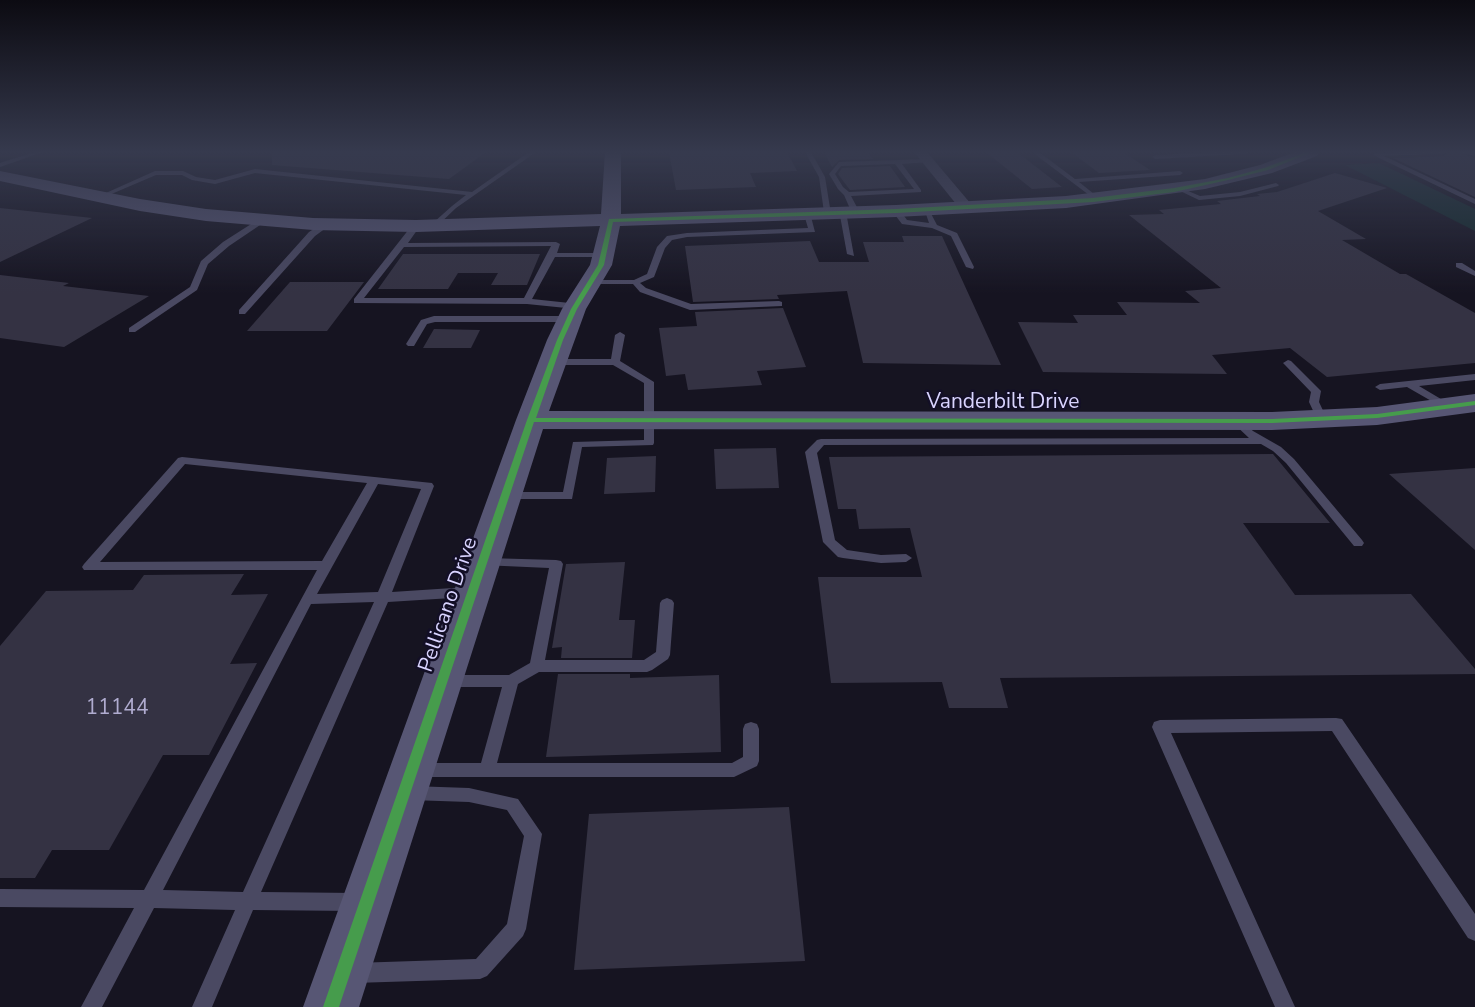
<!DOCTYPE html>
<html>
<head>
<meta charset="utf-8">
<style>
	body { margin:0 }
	canvas { display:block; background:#161421 }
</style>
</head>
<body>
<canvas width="1475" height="1007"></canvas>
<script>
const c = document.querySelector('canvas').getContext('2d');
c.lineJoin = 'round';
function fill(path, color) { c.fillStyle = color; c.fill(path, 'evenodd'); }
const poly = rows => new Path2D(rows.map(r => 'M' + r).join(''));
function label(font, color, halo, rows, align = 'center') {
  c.font = font + ' "Nunito Sans",sans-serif'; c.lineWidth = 5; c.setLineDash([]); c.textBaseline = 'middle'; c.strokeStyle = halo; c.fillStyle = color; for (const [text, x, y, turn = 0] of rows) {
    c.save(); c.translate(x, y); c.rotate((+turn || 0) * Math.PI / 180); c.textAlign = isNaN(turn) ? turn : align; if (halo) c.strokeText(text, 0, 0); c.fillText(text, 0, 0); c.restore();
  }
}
fill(poly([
	[1379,163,1475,209,1475,231,1345,165]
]), '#132c2d');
fill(poly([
	[272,152,486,152,449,179,272,165],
	[669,152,787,152,797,171,750,173,756,187,676,190],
	[824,152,868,152,873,159,839,160,832,167],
	[986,152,1017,152,1062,187,1032,189],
	[1071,152,1123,152,1150,170,1099,173],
	[1448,152,1459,152,1475,158,1475,197,1393,158,1443,156],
	[890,166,905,187,850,190,838,174,842,168],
	[1335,173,1387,188,1318,211,1366,239,1342,240,1400,274,1406,274,1475,313,1475,363,1327,377,1290,348,1212,355,1227,374,1043,372,1018,322,1078,323,1073,315,1127,315,1117,302,1200,303,1185,291,1221,288,1129,215,1164,214,1159,210,1221,204,1217,201,1260,196,1257,194,1277,192],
	[0,208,92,218,0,262],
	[902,236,942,236,1001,365,863,363,847,291,777,295,779,299,693,302,685,246,810,241,819,262,869,262,863,242,904,242],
	[403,254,540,254,527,285,491,285,498,273,458,273,448,289,378,289],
	[0,275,69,283,63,286,149,296,64,347,0,338],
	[290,282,364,282,327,331,247,331],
	[783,308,806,367,757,371,762,385,688,390,685,374,666,376,659,328,697,326,695,312],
	[434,329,480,330,471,348,423,348],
	[776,448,779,488,716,489,714,449],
	[1273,454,1330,523,1243,523,1295,595,1411,594,1475,669,1475,674,1000,678,1008,708,949,708,942,682,831,683,818,577,922,577,910,528,859,529,856,509,838,509,829,457],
	[656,456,655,492,604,494,607,458],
	[1475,468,1475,550,1389,474],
	[625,562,619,620,635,620,632,658,561,658,562,647,552,648,566,564],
	[244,574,231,595,268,594,230,664,257,663,209,755,163,755,109,850,52,850,35,878,0,878,0,646,46,591,133,590,144,575],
	[558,674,630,674,630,678,719,675,721,752,546,757],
	[789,807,805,961,574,970,589,814]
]), '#343243');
fill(poly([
	[34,152,43,152,0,167,0,163,34,152],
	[529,152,536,152,456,208,436,227,432,225,433,223,452,206,466,195,255,173,215,184,192,180,182,175,156,175,102,198,97,197,155,171,183,171,196,177,215,180,255,169,472,192,529,152],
	[805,152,811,152,825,177,831,214,824,212,819,177,805,152],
	[1032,152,1039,152,1075,179,1180,171,1183,173,1180,175,1079,182,1099,198,1100,199,1097,201,1032,152],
	[1211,152,1249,152,1246,154,1155,159,1152,157,1155,155,1211,152],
	[1401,152,1446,152,1443,154,1384,156,1475,199,1475,204,1373,155,1376,153,1401,152],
	[1461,152,1475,152,1475,156,1462,153,1461,152],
	[928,159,931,161,930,162,902,164,921,190,921,192,851,196,859,211,855,213,851,211,844,195,838,189,829,174,839,162,928,159],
	[895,164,914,189,849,192,843,187,835,174,841,166,895,164],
	[1276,183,1279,185,1278,186,1240,196,1199,200,1176,189,1181,188,1200,196,1240,192,1276,183],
	[924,208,928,208,937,225,957,233,974,267,973,269,966,267,951,236,932,228,902,224,892,211,899,209,907,220,929,223,924,208],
	[839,210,846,212,854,256,847,254,839,210],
	[803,211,810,213,815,232,687,237,672,240,665,248,654,277,640,283,646,288,691,304,779,301,782,302,782,306,690,310,640,292,633,284,590,284,586,282,590,280,634,280,647,274,657,247,667,236,687,233,808,228,803,211],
	[259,219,266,221,229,246,208,264,197,290,135,332,129,332,129,328,190,287,201,261,223,242,259,219],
	[323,223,330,225,315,236,245,314,239,314,239,310,309,232,323,223],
	[413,224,420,226,408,243,556,242,560,244,557,253,604,253,608,255,604,257,555,257,532,299,579,304,579,308,576,309,527,304,354,303,354,299,413,224],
	[551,246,524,298,364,298,404,247,551,246],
	[1456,263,1462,263,1475,271,1475,276,1456,267,1456,263],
	[434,316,570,316,574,319,570,322,435,322,427,324,414,346,408,346,406,344,421,320,434,316],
	[620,332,625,335,620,361,654,382,654,443,653,445,582,447,572,499,504,499,502,496,508,492,563,492,573,442,644,440,644,383,613,365,552,365,547,362,552,359,611,359,615,335,620,332],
	[1288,360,1291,361,1321,391,1319,402,1327,419,1326,421,1318,421,1317,419,1309,402,1311,392,1285,365,1283,363,1288,360],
	[1475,374,1475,380,1419,386,1451,405,1452,407,1447,410,1407,387,1380,390,1375,387,1380,384,1475,374],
	[1236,418,1240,419,1253,431,1281,447,1294,459,1362,540,1364,543,1362,546,1354,546,1286,463,1273,451,1261,444,824,445,817,453,835,540,847,550,881,555,906,554,912,558,906,562,881,563,843,558,838,557,823,542,805,452,817,440,821,439,1249,438,1231,421,1236,418],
	[182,457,432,483,434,486,392,592,468,587,473,589,475,592,473,595,468,597,388,602,261,892,356,893,363,896,365,902,363,908,356,911,253,910,212,1007,192,1007,235,910,154,908,102,1007,81,1007,134,908,0,907,0,889,144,890,317,570,84,570,82,567,84,564,178,458,182,457],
	[185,464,367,483,322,561,100,562,185,464],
	[378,484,421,489,378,592,317,594,378,484],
	[374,602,243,892,163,890,311,604,374,602],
	[487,558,556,560,561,561,563,564,545,660,644,660,656,652,660,603,662,600,667,598,672,600,674,603,670,655,668,659,652,670,647,672,539,672,518,684,497,763,732,763,743,757,743,729,745,724,751,722,757,724,759,729,759,761,757,766,734,777,419,777,413,775,411,770,413,765,419,763,481,763,502,687,446,687,441,685,439,681,441,677,446,675,509,675,530,663,549,568,482,565,481,562,482,559,487,558],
	[1336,718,1342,719,1475,914,1475,941,1468,938,1332,731,1171,733,1295,1007,1275,1007,1152,727,1154,722,1160,720,1336,718],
	[411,786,469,788,518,799,542,834,526,929,523,936,487,976,480,979,354,983,347,980,344,973,347,966,354,963,476,959,507,924,524,836,507,810,469,802,411,800,405,798,403,793,405,788,411,786]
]), '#4a4962');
fill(poly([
	[914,152,927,152,971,204,971,210,961,210,914,152]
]), '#4a4962');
fill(poly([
	[605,152,621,152,621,214,896,205,1066,196,1205,179,1260,165,1295,152,1319,152,1317,156,1272,173,1205,189,1066,208,896,217,620,226,612,265,586,309,549,411,1272,412,1377,407,1475,394,1475,412,1377,425,1272,430,543,429,359,1007,303,1007,516,420,547,340,562,309,590,265,600,226,416,232,313,230,206,221,140,211,0,181,0,171,140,199,206,209,313,218,416,220,601,214,605,152]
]), '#575674');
fill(poly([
	[1307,152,1313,152,1268,170,1228,180,1174,192,1093,202,896,213,613,222,604,265,577,309,563,340,536,418,1272,419,1377,414,1475,401,1475,405,1377,418,1272,423,534,422,339,1007,323,1007,527,420,557,340,571,309,598,265,609,219,896,209,1093,198,1174,188,1228,178,1264,168,1307,152]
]), '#469c4c');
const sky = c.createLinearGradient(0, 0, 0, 293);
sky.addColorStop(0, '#0c0b12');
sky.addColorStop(0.52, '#363a4e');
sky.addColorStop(1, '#363a4e00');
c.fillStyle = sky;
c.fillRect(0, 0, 1475, 293);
label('21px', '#d9d4ff', '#130f26', [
	["Vanderbilt Drive",1003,403],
	["Pellicano Drive",449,605,-71]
]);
label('21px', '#b0acd0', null, [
	["11144",117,709]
]);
</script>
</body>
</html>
